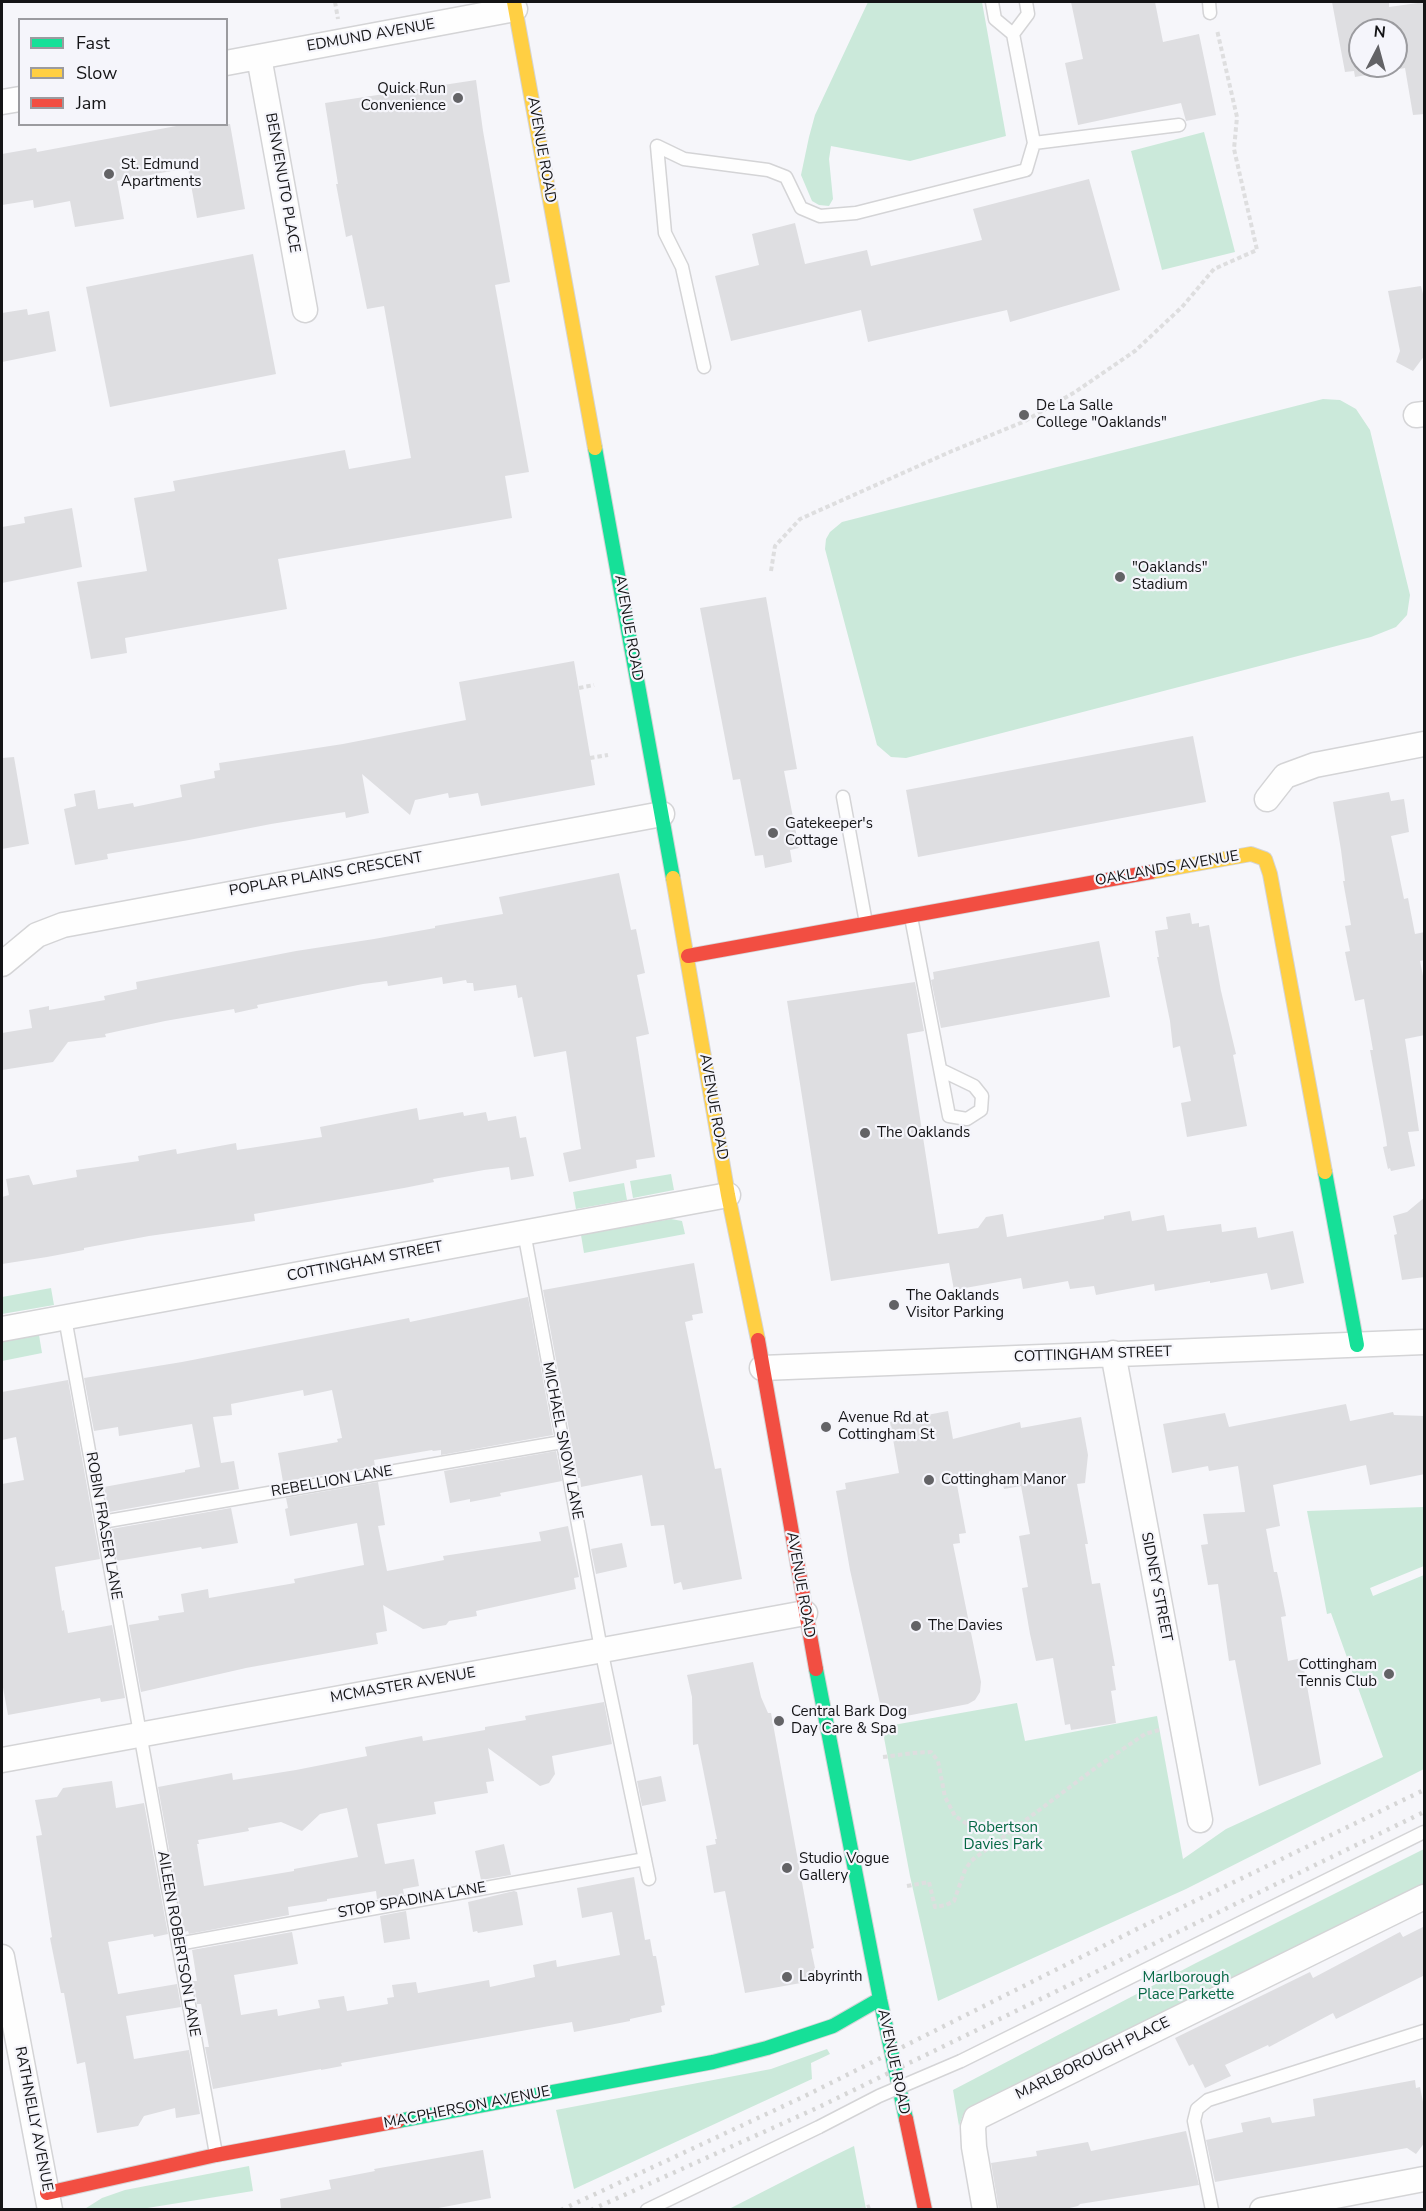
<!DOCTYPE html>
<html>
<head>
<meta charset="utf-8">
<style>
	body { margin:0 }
	#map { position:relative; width:1426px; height:2211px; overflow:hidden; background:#f6f6fa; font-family:"Nunito Sans",sans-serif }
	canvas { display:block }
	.frame { position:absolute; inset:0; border:3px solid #141416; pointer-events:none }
	.legend { position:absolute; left:18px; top:18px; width:210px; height:108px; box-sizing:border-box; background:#f5f5fb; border:2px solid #9b9b9f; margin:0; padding:8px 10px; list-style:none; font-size:18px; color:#141416 }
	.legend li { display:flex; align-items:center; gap:12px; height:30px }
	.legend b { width:30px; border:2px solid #9b9b9f }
	.north { position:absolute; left:1348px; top:18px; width:60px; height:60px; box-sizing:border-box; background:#f5f5fb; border:2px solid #9b9b9f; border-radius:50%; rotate:6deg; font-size:16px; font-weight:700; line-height:24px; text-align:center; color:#141416 }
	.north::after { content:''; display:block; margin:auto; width:21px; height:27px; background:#636366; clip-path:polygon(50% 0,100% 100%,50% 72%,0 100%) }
</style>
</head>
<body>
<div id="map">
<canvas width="1426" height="2211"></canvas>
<div class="frame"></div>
<ul class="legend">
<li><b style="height:8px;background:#16e098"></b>Fast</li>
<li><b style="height:8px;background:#ffcf43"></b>Slow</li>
<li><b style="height:8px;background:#f24e42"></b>Jam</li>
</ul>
<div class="north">N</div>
</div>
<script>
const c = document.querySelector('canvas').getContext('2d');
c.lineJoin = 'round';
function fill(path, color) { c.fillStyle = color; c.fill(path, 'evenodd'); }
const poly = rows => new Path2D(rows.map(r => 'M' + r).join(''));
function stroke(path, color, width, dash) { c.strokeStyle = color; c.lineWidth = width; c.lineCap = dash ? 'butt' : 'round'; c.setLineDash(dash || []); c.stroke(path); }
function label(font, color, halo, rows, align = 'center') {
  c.font = font + ' "Nunito Sans",sans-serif'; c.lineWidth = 4.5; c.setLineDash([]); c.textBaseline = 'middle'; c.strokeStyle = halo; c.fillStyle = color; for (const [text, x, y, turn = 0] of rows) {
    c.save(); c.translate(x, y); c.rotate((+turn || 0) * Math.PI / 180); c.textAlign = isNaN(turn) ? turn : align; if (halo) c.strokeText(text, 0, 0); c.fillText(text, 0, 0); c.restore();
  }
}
fill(poly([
	[868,2,982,2,1006,136,910,161,831,146,829,159,833,199,829,206,819,205,812,201,801,175,809,137,815,115],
	[1204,132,1235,252,1162,270,1131,151],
	[1323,399,1340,400,1356,409,1370,430,1410,595,1407,615,1396,627,1371,637,906,758,891,757,877,745,825,549,826,539,830,532,842,522],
	[671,1174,674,1190,633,1198,630,1181],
	[624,1183,627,1200,576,1209,573,1192],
	[671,1219,682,1221,685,1234,584,1253,581,1235],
	[51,1288,54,1305,2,1314,2,1297],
	[39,1335,42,1353,2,1361,2,1342],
	[1424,1507,1424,1566,1370,1588,1373,1596,1424,1575,1424,1769,1186,1889,938,2001,910,1876,882,1727,1017,1703,1025,1741,1157,1716,1183,1859,1226,1829,1383,1757,1331,1613,1327,1614,1307,1511],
	[1424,1849,1424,1887,1123,2037,977,2104,963,2115,959,2126,953,2090,1196,1963],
	[827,2049,830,2054,811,2063,812,2079,574,2189,556,2110,771,2069],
	[854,2146,866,2209,729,2209,823,2161],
	[249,2166,253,2191,141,2209,83,2210,102,2198,125,2190]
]), '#cbe9da');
fill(poly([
	[1071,2,1155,2,1163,42,1199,34,1216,115,1186,121,1181,103,1078,125,1065,63,1083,59],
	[1332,2,1389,2,1389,7,1425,2,1425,114,1413,115,1405,68,1355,77,1354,71,1345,72],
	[1360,30,1396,30,1396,66,1360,66],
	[476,80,483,131,510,282,495,285,529,472,505,476,512,518,278,559,287,609,125,638,127,653,91,659,77,582,147,571,134,498,175,491,173,481,345,450,349,469,411,458,384,306,367,309,352,235,346,237,336,184,338,184,325,103],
	[187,124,230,124,245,209,197,218,188,168,117,181,124,219,75,227,70,201,34,208,33,200,2,205,2,154,36,148,37,152],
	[1089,179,1120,290,1010,322,1007,310,868,342,861,310,731,341,715,276,759,265,752,234,795,223,805,264,867,250,871,266,982,240,973,209],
	[253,254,276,374,110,407,86,287],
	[1421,286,1425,302,1425,355,1413,371,1396,362,1400,351,1388,291],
	[27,309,28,315,49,311,56,351,2,362,2,313],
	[72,508,82,567,2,583,2,527,25,523,24,517],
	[766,597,797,769,784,771,799,848,790,850,792,862,765,868,763,855,755,856,740,779,733,780,700,608],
	[574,661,595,785,481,806,478,793,449,798,448,793,415,800,410,815,362,774,369,813,346,818,345,812,271,824,189,840,107,854,108,859,75,865,64,809,76,806,74,794,95,790,98,809,133,803,134,807,182,797,180,785,215,778,214,771,220,770,219,763,343,744,466,720,459,682],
	[1193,736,1206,802,918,857,906,790],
	[14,757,29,844,2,849,2,758],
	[1389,792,1391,801,1404,799,1409,832,1391,836,1404,899,1408,898,1415,934,1425,932,1425,960,1420,961,1425,986,1425,1035,1405,1039,1419,1131,1408,1132,1415,1166,1391,1171,1390,1168,1388,1169,1383,1147,1387,1146,1386,1138,1370,1050,1373,1050,1364,999,1355,1001,1345,952,1350,951,1345,926,1351,925,1343,881,1345,881,1341,850,1333,802],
	[619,873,631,930,636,929,645,973,637,975,649,1034,636,1037,655,1157,636,1160,637,1168,569,1182,563,1153,581,1149,566,1051,534,1057,522,997,518,998,516,985,474,991,473,983,467,983,466,980,443,984,442,977,388,986,387,981,363,984,257,1005,258,1008,235,1013,234,1009,165,1021,105,1034,106,1037,68,1042,53,1062,2,1070,2,1033,32,1028,29,1010,49,1006,49,1010,105,1000,104,996,137,989,136,982,296,951,374,939,435,928,435,926,503,914,499,897],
	[1190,913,1192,924,1199,923,1199,927,1209,925,1221,991,1236,1054,1233,1055,1247,1126,1187,1137,1181,1103,1191,1101,1180,1046,1173,1048,1170,1021,1157,957,1159,957,1155,931,1168,929,1166,917],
	[1099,941,1110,997,941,1028,931,980,934,979,933,972],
	[915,982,924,1031,907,1034,938,1234,978,1228,986,1217,1003,1214,1007,1237,1104,1219,1104,1216,1130,1211,1132,1221,1164,1215,1167,1231,1221,1224,1222,1232,1256,1227,1258,1238,1293,1231,1304,1283,1271,1290,1267,1273,1210,1283,1210,1281,1155,1291,1154,1284,1096,1295,1094,1286,1070,1289,1068,1281,1023,1289,1021,1278,954,1290,949,1263,831,1281,787,1001],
	[417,1108,419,1120,463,1112,464,1116,486,1112,488,1121,516,1116,520,1138,526,1137,534,1176,511,1180,509,1167,484,1170,433,1179,434,1182,404,1188,254,1214,255,1221,149,1236,84,1248,84,1250,47,1257,2,1264,2,1197,9,1195,6,1179,29,1175,33,1185,77,1177,76,1170,139,1161,138,1156,176,1149,177,1154,236,1143,237,1150,322,1137,320,1127],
	[1425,1197,1425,1277,1402,1280,1394,1235,1397,1234,1393,1216,1407,1212],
	[694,1263,703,1313,692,1315,693,1320,685,1322,715,1469,721,1468,742,1579,683,1590,681,1582,674,1584,664,1525,651,1526,642,1475,581,1487,580,1478,578,1478,543,1290],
	[528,1297,553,1435,441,1455,441,1450,433,1451,432,1450,374,1460,375,1466,283,1482,278,1453,338,1442,337,1439,342,1438,332,1390,304,1396,303,1390,231,1404,232,1415,213,1417,221,1463,234,1461,239,1489,109,1512,104,1487,185,1472,185,1470,200,1467,192,1424,119,1436,118,1427,94,1431,84,1378,182,1362,409,1318,410,1322],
	[68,1380,100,1559,55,1567,62,1611,64,1610,68,1633,112,1625,125,1698,101,1702,100,1698,8,1715,2,1682,2,1484,24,1480,16,1437,2,1440,2,1392],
	[1346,1404,1350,1421,1393,1412,1394,1415,1425,1416,1425,1474,1370,1485,1366,1465,1273,1485,1280,1526,1266,1529,1274,1572,1277,1572,1281,1591,1286,1616,1281,1617,1288,1661,1302,1658,1321,1764,1259,1786,1235,1660,1229,1661,1218,1584,1208,1585,1201,1545,1208,1544,1203,1514,1245,1512,1238,1466,1209,1471,1208,1466,1172,1473,1163,1424,1225,1413,1229,1427],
	[948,1411,953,1439,1020,1422,1021,1428,1081,1417,1088,1455,1085,1483,1077,1484,1088,1544,1085,1544,1092,1584,1100,1583,1115,1666,1112,1666,1116,1690,1111,1691,1116,1723,1071,1730,1070,1724,1065,1725,1053,1658,1036,1661,1030,1634,1022,1588,1028,1587,1019,1536,1030,1534,1021,1486,1004,1489,1001,1475,957,1485,966,1533,959,1534,960,1543,953,1544,981,1682,980,1692,975,1700,968,1704,901,1717,890,1716,881,1708,850,1570,836,1491,846,1489,845,1483,899,1473,890,1422],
	[556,1451,562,1481,500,1493,501,1496,470,1502,470,1499,450,1503,444,1471],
	[378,1482,385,1525,378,1526,387,1571,444,1560,443,1556,541,1541,539,1532,568,1526,579,1577,574,1578,576,1589,476,1611,477,1616,449,1621,446,1625,423,1629,383,1605,387,1631,376,1633,378,1644,246,1668,141,1692,129,1625,159,1620,158,1616,184,1612,181,1594,208,1589,209,1598,295,1583,294,1579,364,1565,357,1523,290,1536,285,1509,288,1508,286,1498],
	[231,1508,238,1543,202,1549,201,1547,117,1561,111,1529],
	[622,1543,627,1567,596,1574,591,1549],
	[753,1662,761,1697,768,1713,771,1713,814,1948,811,1949,817,1977,812,1977,812,1981,745,1993,725,1891,714,1893,706,1846,716,1844,715,1839,717,1839,698,1744,693,1745,692,1697,687,1675],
	[604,1702,612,1744,552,1756,555,1774,549,1783,540,1786,488,1748,494,1781,486,1782,488,1793,434,1802,436,1814,377,1824,385,1864,414,1859,419,1886,403,1889,404,1895,377,1899,376,1891,327,1899,327,1901,288,1907,289,1915,189,1934,188,1931,184,1932,158,1787,232,1773,233,1780,296,1770,367,1756,365,1747,422,1736,423,1741,485,1730,485,1727,526,1720,525,1716],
	[347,1808,358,1857,294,1869,294,1871,204,1886,197,1844,199,1844,198,1840,249,1831,248,1828,281,1822,302,1831,320,1814],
	[661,1776,666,1801,642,1806,637,1781],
	[112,1781,116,1808,144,1803,168,1934,154,1937,153,1934,108,1942,118,1994,177,1984,181,2007,126,2016,134,2059,189,2050,200,2114,176,2118,175,2108,144,2116,138,2126,97,2133,85,2062,77,2064,64,1993,61,1993,50,1938,52,1937,36,1836,42,1835,35,1800,57,1797,63,1788],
	[504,1844,511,1875,481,1880,475,1851],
	[634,1877,645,1940,650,1939,653,1956,656,1956,665,2005,661,2006,662,2012,630,2019,630,2021,574,2032,572,2022,341,2063,342,2066,321,2070,321,2069,213,2089,205,2047,209,2047,201,2004,197,2004,193,1981,197,1981,192,1950,292,1932,298,1964,234,1975,241,2015,277,2009,278,2016,320,2008,318,2000,344,1996,347,2011,388,2004,387,1998,394,1997,392,1985,416,1982,418,1993,489,1980,490,1987,535,1977,533,1965,556,1960,557,1967,620,1955,612,1912,582,1918,577,1888],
	[514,1891,517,1892,523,1925,478,1933,477,1931,473,1932,468,1902],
	[406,1911,410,1939,384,1943,380,1916],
	[1425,1926,1425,1975,1336,2019,1333,2013,1269,2047,1268,2045,1225,2065,1231,2076,1205,2088,1193,2064,1189,2066,1175,2038,1310,1972,1313,1978,1400,1932,1403,1937],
	[1415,2080,1416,2088,1420,2087,1425,2112,1425,2142,1416,2154,1407,2148,1215,2182,1206,2140,1243,2132,1241,2123,1270,2117,1272,2123,1315,2116,1313,2099],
	[1186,2131,1199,2185,1080,2204,1078,2206,1061,2210,999,2210,991,2163,1037,2156,1036,2151,1088,2142,1091,2151],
	[483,2150,491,2198,428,2210,281,2210,280,2199,331,2189,329,2180,375,2171,374,2169]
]), '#dedee1');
const lane = poly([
	[992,2,995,19,1013,34,1034,143],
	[1209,2,1210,13],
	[1013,34,1028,14,1026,2],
	[704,367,682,267,665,233,657,146,684,159,768,170,786,177,801,208,820,216,856,213,1026,170,1034,143,1179,125],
	[843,797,866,923],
	[911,917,949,1116,967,1119,981,1110,982,1096,974,1086,941,1070],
	[524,1232,601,1649,649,1879],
	[65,1318,216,2154],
	[102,1522,562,1442],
	[178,1944,645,1859],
	[961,2061,1424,1832],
	[647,2210,819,2127],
	[1212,2210,1194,2121,1197,2109,1208,2100,1424,2031]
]);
const street = poly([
	[259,57,305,310],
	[226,63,515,9],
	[2,102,20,99],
	[1416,415,1424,414],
	[1267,799,1285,776,1315,765,1424,744],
	[2,964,37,935,63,925,662,814],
	[2,1329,728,1195],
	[1113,1353,1200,1820],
	[762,1368,1424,1342],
	[2,1760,805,1613],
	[2,1957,50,2210],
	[985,2210,974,2147,973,2127,976,2118,1424,1897],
	[1262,2210,1424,2179]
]);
const fast = poly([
	[595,448,673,878],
	[1325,1172,1357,1345],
	[816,1669,880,1999,906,2119],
	[398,2121,713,2062,767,2048,833,2026,880,1999]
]);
const slow = poly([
	[514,2,595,448],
	[1151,872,1251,854,1265,859,1270,874,1325,1172],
	[673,878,728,1195,758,1340]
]);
const jam = poly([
	[688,956,1151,872],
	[758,1340,816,1669],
	[906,2119,925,2210],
	[47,2193,216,2155,398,2121]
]);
stroke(lane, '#d4d4d6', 15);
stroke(street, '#d4d4d6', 27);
stroke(fast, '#d4d4d6', 16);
stroke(slow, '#d4d4d6', 16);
stroke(jam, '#d4d4d6', 16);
stroke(poly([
	[335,2,338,19],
	[771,571,775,546,800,519,952,451,1023,422,1075,392,1135,351,1182,307,1214,269,1257,250,1234,149,1237,117,1217,30],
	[579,688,594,685],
	[590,758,608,755],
	[883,1757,913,1753,931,1752,938,1761,945,1797,955,1816,973,1828,1009,1832],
	[907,1886,929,1882,935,1907,946,1905,954,1901,965,1870,971,1861,1098,1766,1145,1734,1159,1730],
	[860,2210,870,2206]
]), '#dededf', 4, [4.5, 3]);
stroke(lane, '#fefefe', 12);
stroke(street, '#fefefe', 24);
stroke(fast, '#16e098', 14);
stroke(slow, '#ffcf43', 14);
stroke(jam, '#f24e42', 14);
stroke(poly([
	[561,2210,805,2096,1137,1929,1424,1790],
	[591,2210,819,2107,1424,1812]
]), '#d6d6d6', 4.5, [3, 6]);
const laneBridge = poly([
	[819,2127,879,2096,961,2061]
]);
stroke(laneBridge, '#d4d4d6', 15, []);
stroke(laneBridge, '#fefefe', 12);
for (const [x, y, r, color] of [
	[458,98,6,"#636366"],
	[109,174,6,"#636366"],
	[1024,415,6,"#636366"],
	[1120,577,6,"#636366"],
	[773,833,6,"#636366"],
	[865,1133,6,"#636366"],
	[894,1305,6,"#636366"],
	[826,1427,6,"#636366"],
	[929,1480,6,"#636366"],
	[916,1626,6,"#636366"],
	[1389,1674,6,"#636366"],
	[779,1721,6,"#636366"],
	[787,1868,6,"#636366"],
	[787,1977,6,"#636366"]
]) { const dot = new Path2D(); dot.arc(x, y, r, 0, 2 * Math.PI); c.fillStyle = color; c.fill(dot); stroke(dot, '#f5f5fb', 2); }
label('15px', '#141416', '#f5f5fb', [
	["EDMUND AVENUE",371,36,-10],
	["AVENUE ROAD",541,150,80],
	["BENVENUTO PLACE",282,183,80],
	["AVENUE ROAD",628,628,80],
	["OAKLANDS AVENUE",1167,869,-10],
	["POPLAR PLAINS CRESCENT",326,875,-10],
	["AVENUE ROAD",713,1107,80],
	["COTTINGHAM STREET",365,1262,-11],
	["COTTINGHAM STREET",1093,1355,-2],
	["MICHAEL SNOW LANE",562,1441,79],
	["REBELLION LANE",332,1482,-10],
	["ROBIN FRASER LANE",103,1526,80],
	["AVENUE ROAD",800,1585,80],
	["SIDNEY STREET",1156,1587,79],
	["MCMASTER AVENUE",403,1686,-10],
	["STOP SPADINA LANE",412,1901,-10],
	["AILEEN ROBERTSON LANE",178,1944,80],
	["MARLBOROUGH PLACE",1093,2059,-26],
	["AVENUE ROAD",893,2062,78],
	["MACPHERSON AVENUE",467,2108,-11],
	["RATHNELLY AVENUE",33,2119,79]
]);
label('15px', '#141416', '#f5f5fb', [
	["Quick Run",446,89,"right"],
	["Convenience",446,106,"right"],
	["St. Edmund",121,165],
	["Apartments",121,182],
	["De La Salle",1036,406],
	["College \"Oaklands\"",1036,423],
	["\"Oaklands\"",1132,568],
	["Stadium",1132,585],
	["Gatekeeper's",785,824],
	["Cottage",785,841],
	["The Oaklands",877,1133],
	["The Oaklands",906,1296],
	["Visitor Parking",906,1313],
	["Avenue Rd at",838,1418],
	["Cottingham St",838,1435],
	["Cottingham Manor",941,1480],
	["The Davies",928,1626],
	["Cottingham",1377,1665,"right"],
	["Tennis Club",1377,1682,"right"],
	["Central Bark Dog",791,1712],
	["Day Care & Spa",791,1729],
	["Studio Vogue",799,1859],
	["Gallery",799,1876],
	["Labyrinth",799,1977]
], 'left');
label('15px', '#056844', '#f5f5fb', [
	["Robertson",1003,1828],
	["Davies Park",1003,1845],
	["Marlborough",1186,1978],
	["Place Parkette",1186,1995]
]);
</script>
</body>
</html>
